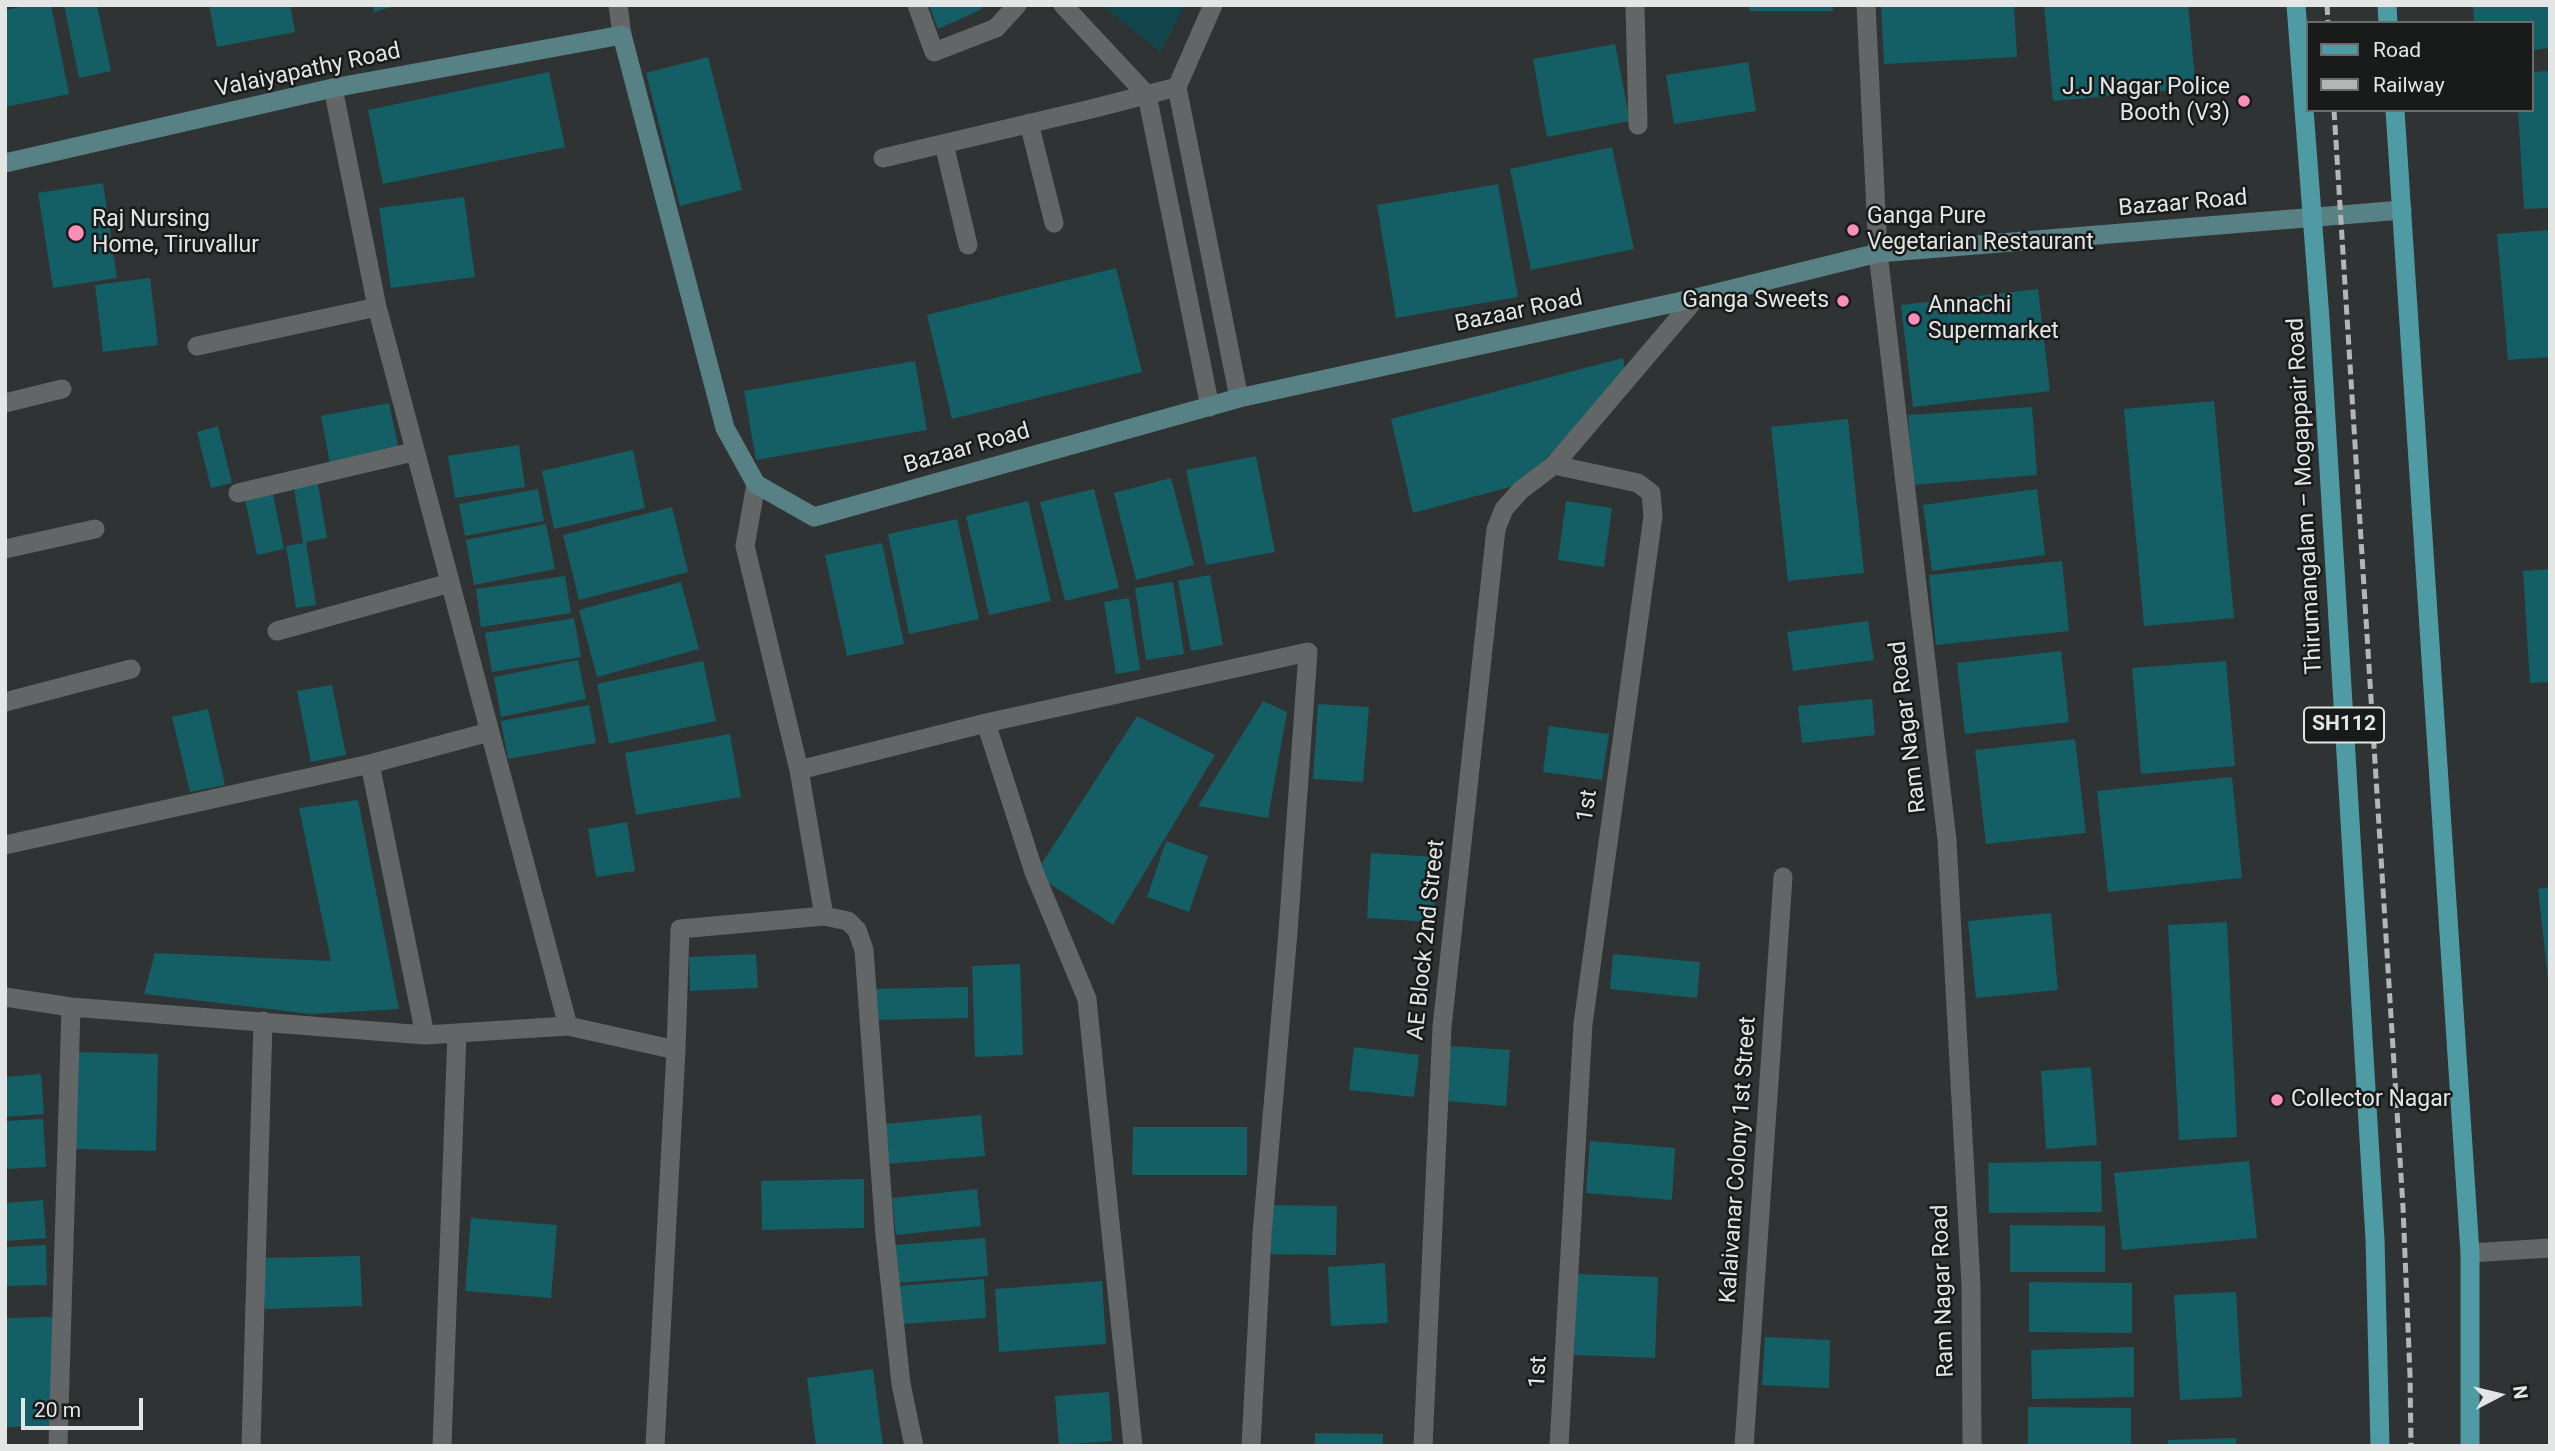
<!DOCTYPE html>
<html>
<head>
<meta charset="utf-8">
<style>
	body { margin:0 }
	#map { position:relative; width:2555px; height:1451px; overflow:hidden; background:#303333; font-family:Roboto,sans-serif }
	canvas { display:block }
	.frame { position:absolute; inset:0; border:7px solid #e4e6e6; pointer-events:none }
	.legend { position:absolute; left:2306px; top:21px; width:228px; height:91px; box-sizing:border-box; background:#191a1a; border:2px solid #6a6c6c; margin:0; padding:9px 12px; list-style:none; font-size:21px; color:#e4e6e6 }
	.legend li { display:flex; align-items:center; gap:14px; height:35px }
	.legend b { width:35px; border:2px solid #6a6c6c }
	.north { position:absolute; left:2464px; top:1360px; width:70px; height:70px; -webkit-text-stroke:5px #191a1a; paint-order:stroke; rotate:83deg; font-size:19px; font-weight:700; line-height:28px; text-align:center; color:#e4e6e6 }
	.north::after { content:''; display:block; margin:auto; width:24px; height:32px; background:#e4e6e6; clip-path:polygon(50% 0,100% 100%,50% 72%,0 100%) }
	.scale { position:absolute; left:21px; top:1398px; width:122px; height:32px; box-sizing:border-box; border:4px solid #e4e6e6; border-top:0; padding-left:9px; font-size:21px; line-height:24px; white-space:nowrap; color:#e4e6e6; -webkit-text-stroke:5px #191a1a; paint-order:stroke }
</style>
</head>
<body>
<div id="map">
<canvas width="2555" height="1451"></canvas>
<div class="frame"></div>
<ul class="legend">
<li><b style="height:9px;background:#4e9ba4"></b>Road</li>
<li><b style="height:9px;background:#b4b6b6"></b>Railway</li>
</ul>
<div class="north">N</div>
<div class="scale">20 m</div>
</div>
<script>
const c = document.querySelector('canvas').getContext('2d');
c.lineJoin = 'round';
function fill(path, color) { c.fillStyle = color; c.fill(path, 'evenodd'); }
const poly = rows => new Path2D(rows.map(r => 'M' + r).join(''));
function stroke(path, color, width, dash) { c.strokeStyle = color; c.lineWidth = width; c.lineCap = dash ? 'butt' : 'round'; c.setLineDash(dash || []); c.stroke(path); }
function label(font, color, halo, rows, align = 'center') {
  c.font = font + ' Roboto,sans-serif'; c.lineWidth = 5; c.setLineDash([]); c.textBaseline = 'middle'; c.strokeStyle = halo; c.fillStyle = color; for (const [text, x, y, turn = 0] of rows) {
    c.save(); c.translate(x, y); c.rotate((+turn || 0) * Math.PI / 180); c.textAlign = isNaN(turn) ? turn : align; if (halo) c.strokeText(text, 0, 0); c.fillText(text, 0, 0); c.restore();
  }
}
fill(poly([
	[1102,5,1185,5,1160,52]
]), '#11464c');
fill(poly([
	[32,5,51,5,69,94,5,107,5,10],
	[64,5,97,5,111,71,79,78],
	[209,5,290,5,295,32,217,47],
	[372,5,395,5,395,6,374,12],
	[929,5,984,5,980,10,938,29],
	[1749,5,1833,5,1833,11,1749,11],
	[1881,5,2014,5,2017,57,1884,64],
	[2044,5,2188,5,2196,88,2053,101],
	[2473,5,2550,5,2550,48,2532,50,2532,23,2474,23],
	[1615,44,1630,121,1547,137,1533,59],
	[708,57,742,190,680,206,646,73],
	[1748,62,1756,111,1674,124,1666,75],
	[2550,71,2550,208,2524,209,2518,110,2532,110,2532,72],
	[549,72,565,147,383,184,368,110],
	[1612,147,1634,249,1531,270,1510,169],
	[103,183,117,278,53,288,38,193],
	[1498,184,1518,297,1396,318,1377,205],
	[464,197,475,277,391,288,379,208],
	[2550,230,2550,357,2508,360,2497,234],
	[1116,268,1142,372,952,419,927,315],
	[150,278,158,345,103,352,95,285],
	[2038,289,2050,391,1913,407,1901,305],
	[1623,358,1626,376,1521,484,1413,513,1391,419],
	[915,361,927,430,756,460,744,391],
	[2214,401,2234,618,2144,626,2124,409],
	[389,403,399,450,330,464,321,416],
	[2032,407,2037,475,1913,485,1908,415],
	[1848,419,1864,573,1788,581,1771,427],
	[218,426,232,483,211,488,197,432],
	[519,445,525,487,455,498,448,456],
	[633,450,645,508,554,529,542,471],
	[1256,456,1275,552,1206,565,1186,470],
	[317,478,327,538,306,542,316,605,296,608,286,546,303,543,293,483],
	[1171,478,1194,565,1136,580,1114,493],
	[272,489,284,549,257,555,244,495],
	[538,489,544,521,465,536,459,504],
	[1094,489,1119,588,1065,601,1040,502],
	[2037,489,2045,555,1932,571,1923,505],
	[1028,501,1051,601,989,615,966,516],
	[1566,501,1612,508,1604,567,1558,560],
	[672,507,688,572,579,600,563,535],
	[957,519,979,619,909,634,888,534],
	[546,524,555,569,474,585,466,540],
	[882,543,904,644,847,656,825,555],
	[2062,561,2069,631,1936,645,1929,575],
	[2550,569,2550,682,2530,683,2523,571],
	[1210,575,1223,645,1191,651,1178,581],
	[565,576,571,613,481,627,476,589],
	[681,582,699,649,597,677,579,610],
	[1173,582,1184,654,1146,660,1135,588],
	[1129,598,1140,670,1116,674,1104,602],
	[574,618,581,657,492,672,485,633],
	[1868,621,1874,660,1793,671,1787,632],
	[2061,651,2069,722,1965,734,1957,663],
	[578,660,586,699,501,717,494,677],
	[703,661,716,721,609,744,597,684],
	[2226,661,2235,766,2141,774,2132,668],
	[332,685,346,755,311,762,297,691],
	[1872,699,1875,735,1802,743,1798,706],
	[1263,701,1287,712,1268,818,1198,806],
	[1318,704,1369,707,1363,782,1313,779],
	[589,705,596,743,508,759,501,721],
	[208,709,225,785,190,792,172,717],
	[1137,716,1215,755,1113,925,1035,874],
	[1549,726,1609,734,1602,780,1543,772],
	[730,734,741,797,636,815,625,753],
	[2075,739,2086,833,1986,844,1975,750],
	[2232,777,2242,878,2108,892,2097,791],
	[358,800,399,1009,311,1014,144,994,155,953,331,961,299,808],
	[627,822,635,871,596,877,588,829],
	[1166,841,1208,856,1189,912,1147,897],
	[1371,853,1437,857,1434,922,1367,918],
	[2550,887,2550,978,2548,978,2538,889],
	[2051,913,2058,990,1976,998,1968,921],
	[2227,922,2237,1137,2179,1140,2168,925],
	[756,954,758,988,690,991,689,957],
	[1613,954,1700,962,1697,998,1610,989],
	[1020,964,1023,1055,975,1057,972,966],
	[968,987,968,1018,872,1020,871,989],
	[1449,1046,1510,1050,1506,1106,1445,1101],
	[1354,1047,1419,1055,1414,1097,1349,1090],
	[76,1052,158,1054,156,1151,73,1149],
	[2091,1067,2097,1145,2046,1149,2041,1071],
	[41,1074,44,1114,5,1117,5,1077],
	[981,1115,985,1156,886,1164,884,1124],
	[43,1119,46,1167,5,1169,5,1121],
	[1133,1127,1247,1127,1247,1175,1132,1175],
	[1590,1141,1675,1148,1672,1200,1586,1193],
	[2101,1161,2102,1212,1989,1213,1988,1163],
	[2249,1161,2257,1238,2122,1250,2114,1173],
	[864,1179,864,1228,762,1230,761,1181],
	[977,1189,981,1226,896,1235,892,1198],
	[43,1200,46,1238,5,1241,5,1203],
	[1269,1205,1337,1206,1336,1255,1268,1254],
	[471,1218,557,1225,551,1298,465,1291],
	[2010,1225,2105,1226,2105,1272,2010,1272],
	[985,1238,988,1276,897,1283,894,1245],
	[46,1245,47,1285,5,1286,5,1247],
	[360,1256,362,1306,265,1309,264,1258],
	[1385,1263,1388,1323,1331,1326,1328,1267],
	[1577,1274,1658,1277,1655,1358,1574,1355],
	[984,1279,986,1318,903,1324,899,1286],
	[1102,1281,1106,1344,999,1352,995,1289],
	[2029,1282,2132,1283,2132,1333,2029,1332],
	[2236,1292,2242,1397,2180,1400,2174,1295],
	[53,1317,56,1426,5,1427,5,1318],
	[1765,1337,1830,1340,1829,1388,1762,1385],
	[2134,1347,2134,1397,2032,1399,2031,1350],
	[873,1369,883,1446,816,1446,807,1378],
	[1109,1392,1112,1441,1059,1445,1055,1396],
	[2028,1407,2131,1408,2131,1446,2028,1446],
	[1315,1433,1383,1434,1383,1446,1315,1446],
	[2236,1438,2236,1446,2168,1446,2168,1440]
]), '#145e66');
stroke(poly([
	[917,5,934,52,996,28,1017,5],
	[1063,5,1147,95,1210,407],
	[1213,5,1177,87,1239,398],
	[1029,123,1054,223],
	[944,144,968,245],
	[883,158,1091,109,1177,87]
]), '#636666', 19);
stroke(poly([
	[1635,5,1638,125],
	[1866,5,1878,253,1947,840,1971,1285,1972,1446],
	[333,88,377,307,568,1026],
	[197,346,377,307],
	[5,403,62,389],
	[1554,465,1638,483,1651,493,1653,516,1583,1024,1559,1446],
	[756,484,745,546,799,770,824,916,848,921,857,930,864,950,885,1235,901,1384,914,1446],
	[238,493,413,452],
	[5,549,95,529],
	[277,631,450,583],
	[5,702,131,669],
	[986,723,1034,872,1087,999,1133,1446],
	[370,764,425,1035],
	[799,770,986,723,1308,652,1288,932,1262,1234,1251,1446],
	[5,845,370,764,489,732],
	[5,997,71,1007,425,1035,568,1026,676,1050,680,929,824,916],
	[2470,1253,2550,1248],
	[58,1446,71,1007],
	[251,1446,263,1021],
	[442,1446,457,1033],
	[655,1446,676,1050],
	[1423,1446,1442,1027,1496,529,1504,509,1521,490,1554,465,1696,298],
	[1744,1446,1783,877]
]), '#636666', 19);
stroke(poly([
	[618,5,622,35]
]), '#636666', 19);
stroke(poly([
	[5,163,333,88,622,35,725,428,756,484,814,517,1239,398,1696,298,1878,253,2402,210]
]), '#588185', 19);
stroke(poly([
	[2296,5,2320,319,2375,1239,2380,1446],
	[2387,5,2388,23],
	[2395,110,2470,1253,2470,1446]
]), '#4e9ba4', 19);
stroke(poly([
	[2327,5,2328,23],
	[2334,110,2403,1207,2410,1375,2411,1446]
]), '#b4b6b6', 5, [10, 5]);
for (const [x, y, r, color] of [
	[2244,101,7,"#ff8eba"],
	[1853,230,7,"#ff8eba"],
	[76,233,9,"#ff8eba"],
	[1843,301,7,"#ff8eba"],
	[1914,319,7,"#ff8eba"],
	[2277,1100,7,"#ff8eba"]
]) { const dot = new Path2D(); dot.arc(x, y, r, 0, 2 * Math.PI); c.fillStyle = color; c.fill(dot); stroke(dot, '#191a1a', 2.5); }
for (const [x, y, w] of [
	[2344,725,80]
]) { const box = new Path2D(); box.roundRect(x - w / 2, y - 17.5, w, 35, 5); c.fillStyle = '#191a1a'; c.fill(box); stroke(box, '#e4e6e6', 2); }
label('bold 21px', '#e4e6e6', null, [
	["SH112",2344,725]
]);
label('23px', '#e4e6e6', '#191a1a', [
	["Valaiyapathy Road",308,71,-12],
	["Bazaar Road",2183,204,-5],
	["Bazaar Road",1519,312,-12],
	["Bazaar Road",967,449,-16],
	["Thirumangalam – Mogappair Road",2306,496,-93],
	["Ram Nagar Road",1909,727,-97],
	["1st",1588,806,-82],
	["AE Block 2nd Street",1427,940,-84],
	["Kalaivanar Colony 1st Street",1739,1160,-86],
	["Ram Nagar Road",1944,1291,-92],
	["1st",1539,1372,-87]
]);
label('23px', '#e4e6e6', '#191a1a', [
	["J.J Nagar Police",2230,88,"right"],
	["Booth (V3)",2230,114,"right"],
	["Ganga Pure",1867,217],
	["Vegetarian Restaurant",1867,243],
	["Raj Nursing",92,220],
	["Home, Tiruvallur",92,246],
	["Ganga Sweets",1829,301,"right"],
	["Annachi",1928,306],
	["Supermarket",1928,332],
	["Collector Nagar",2291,1100]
], 'left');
</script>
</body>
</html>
